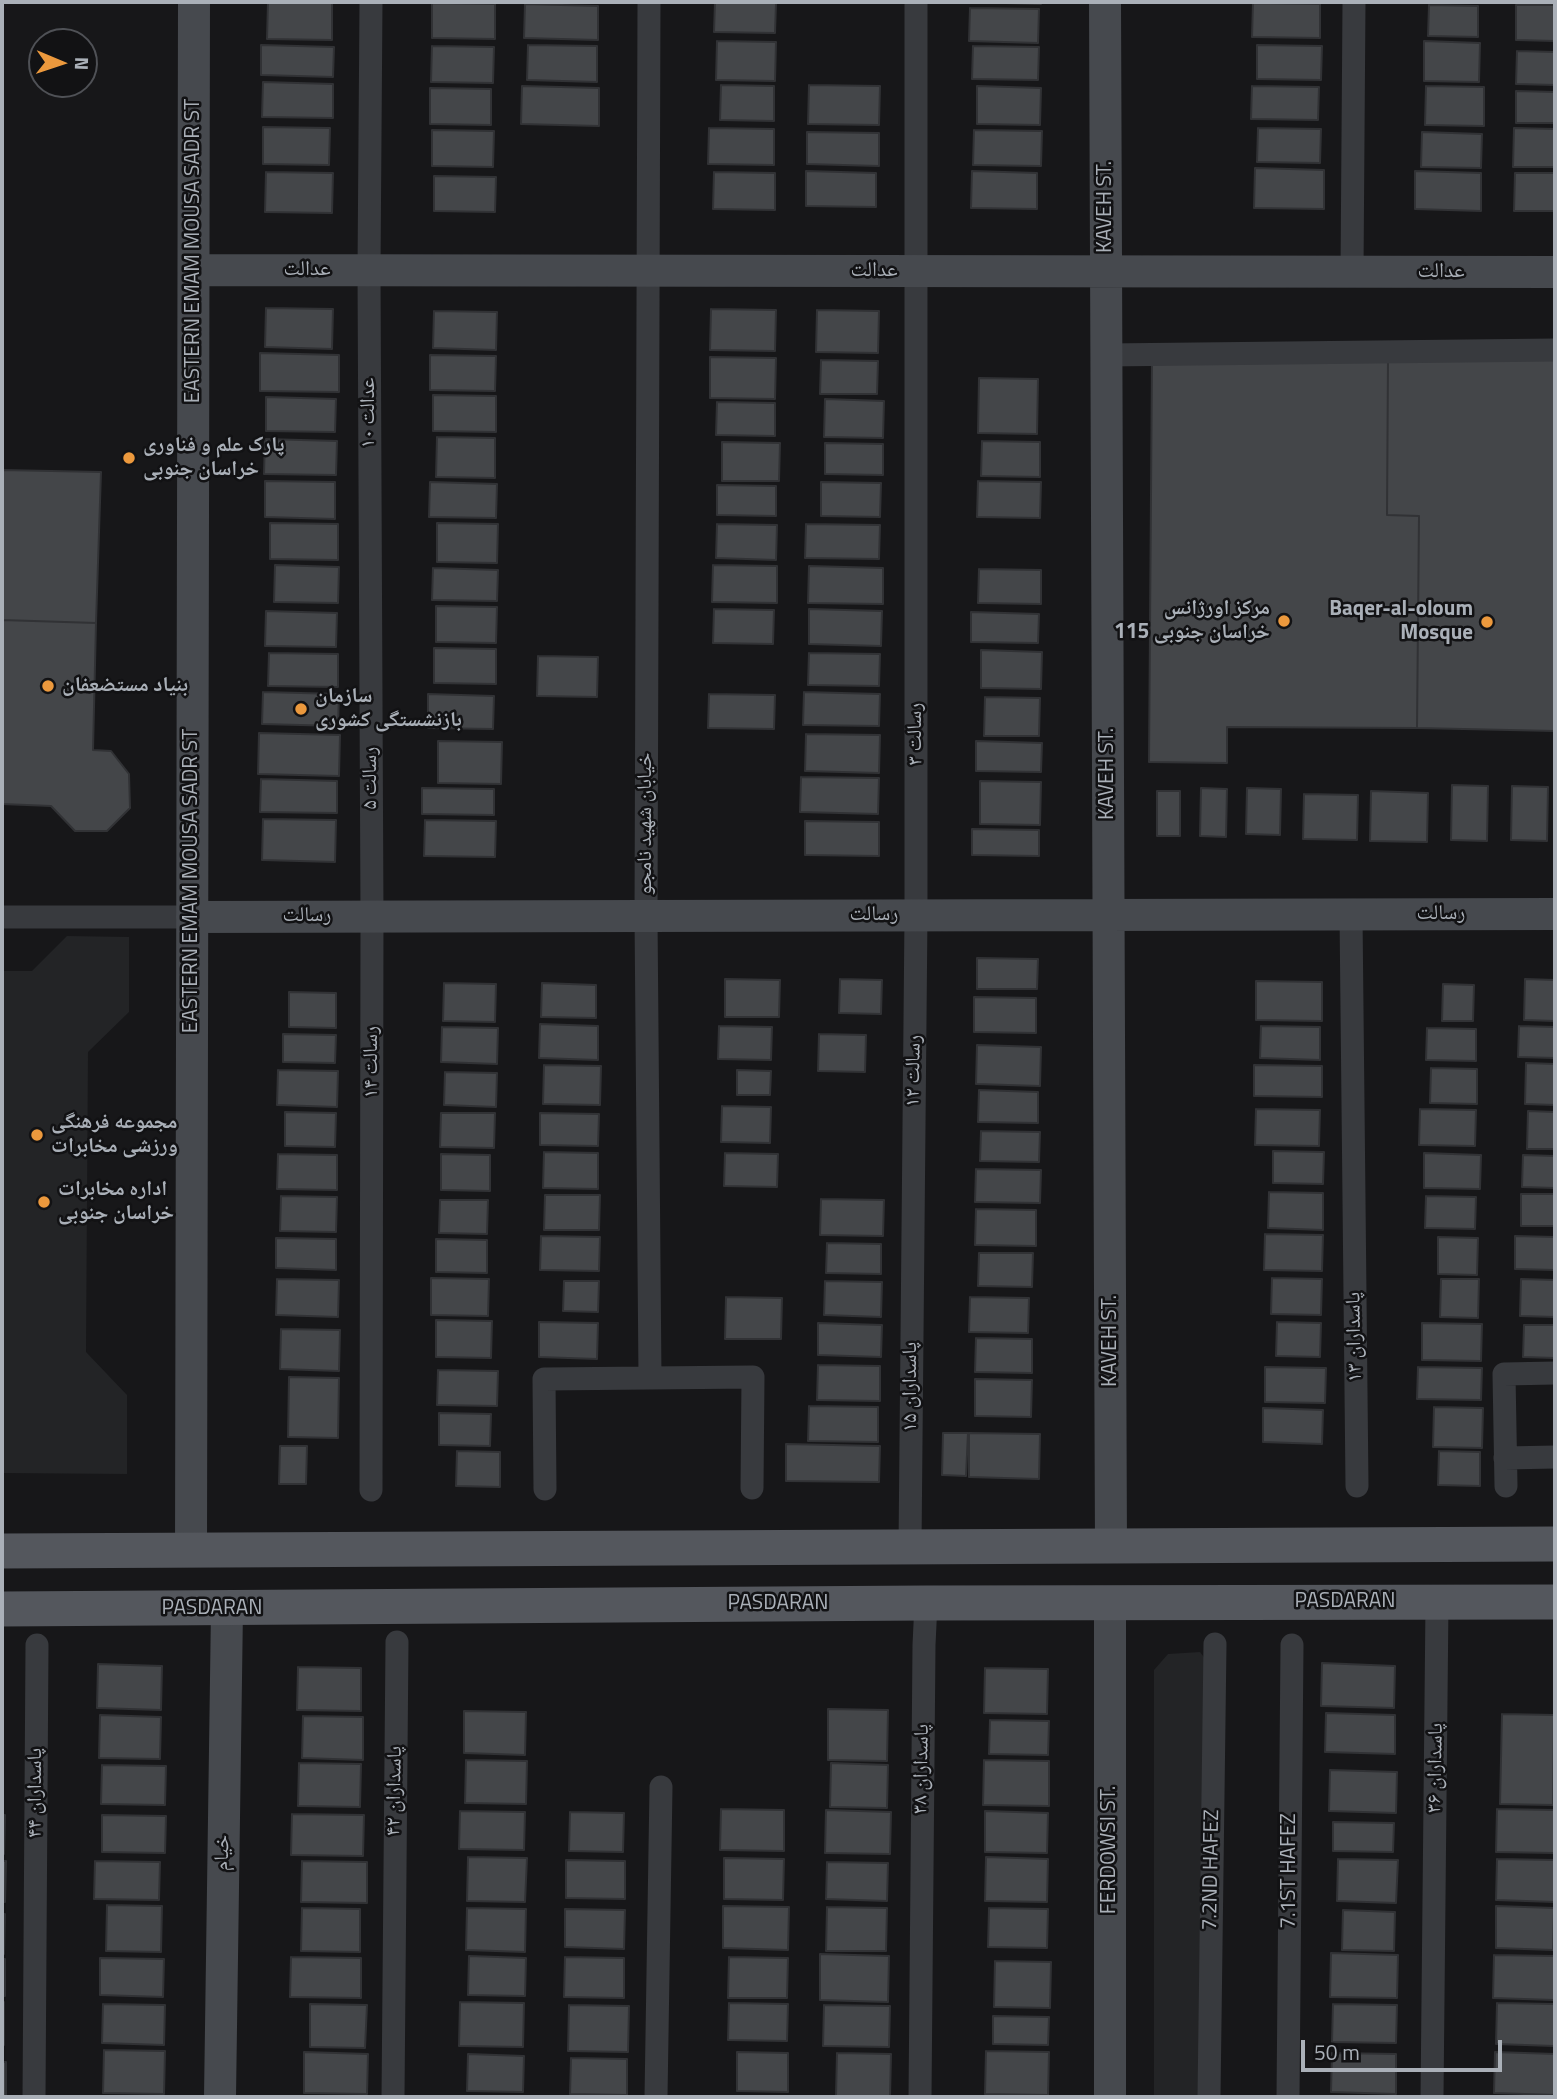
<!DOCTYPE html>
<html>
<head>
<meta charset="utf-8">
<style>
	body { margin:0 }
	#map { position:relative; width:1557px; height:2099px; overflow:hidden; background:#171719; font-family:"Titillium Web",sans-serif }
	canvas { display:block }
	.frame { position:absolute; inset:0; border:4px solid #aab0b8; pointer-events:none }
	.north { position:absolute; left:28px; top:28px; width:70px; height:70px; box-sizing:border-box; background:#121214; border:2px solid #4f5156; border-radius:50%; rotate:92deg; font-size:19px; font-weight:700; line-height:28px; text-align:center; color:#aab0b8 }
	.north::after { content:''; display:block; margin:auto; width:24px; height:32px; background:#ec993d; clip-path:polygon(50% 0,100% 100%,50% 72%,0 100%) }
	.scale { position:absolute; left:1301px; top:2040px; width:201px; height:32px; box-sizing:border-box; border:4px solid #aab0b8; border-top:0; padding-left:9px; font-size:21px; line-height:24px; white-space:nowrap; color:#aab0b8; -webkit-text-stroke:5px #121214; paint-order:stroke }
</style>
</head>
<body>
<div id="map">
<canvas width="1557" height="2099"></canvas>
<div class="frame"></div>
<div class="north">N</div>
<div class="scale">50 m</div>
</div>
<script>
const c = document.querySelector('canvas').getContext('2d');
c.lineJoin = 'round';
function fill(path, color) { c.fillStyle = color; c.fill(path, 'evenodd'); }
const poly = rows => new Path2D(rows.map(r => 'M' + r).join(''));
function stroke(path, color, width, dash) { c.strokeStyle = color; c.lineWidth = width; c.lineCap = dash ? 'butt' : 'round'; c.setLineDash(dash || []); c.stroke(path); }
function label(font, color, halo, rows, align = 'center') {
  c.font = font + ' "Titillium Web","Noto Naskh Arabic",sans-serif'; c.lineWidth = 5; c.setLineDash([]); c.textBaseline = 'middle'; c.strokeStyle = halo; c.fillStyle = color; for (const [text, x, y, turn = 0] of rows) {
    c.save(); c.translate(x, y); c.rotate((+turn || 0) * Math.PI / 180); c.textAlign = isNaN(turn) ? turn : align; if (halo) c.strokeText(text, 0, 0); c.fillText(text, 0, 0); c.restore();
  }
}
fill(poly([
	[67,936,129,937,129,1012,88,1052,86,1352,127,1395,127,1474,2,1473,2,971,32,971],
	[1200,1652,1207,1661,1203,2097,1154,2097,1154,1670,1168,1654]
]), '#232426');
const building = poly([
	[268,2,332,2,332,40,267,39,268,2],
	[715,2,776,3,775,33,714,32,715,2],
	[970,2,1041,2,1041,4,970,2],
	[432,3,495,4,495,39,432,38,432,3],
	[1253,3,1320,4,1320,38,1252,37,1253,3],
	[525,4,598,6,598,40,524,38,525,4],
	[1429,5,1478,6,1478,37,1428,36,1429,5],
	[1516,5,1555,5,1555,41,1516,40,1516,5],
	[970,8,1039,9,1038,43,969,41,970,8],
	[717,41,776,42,775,81,716,80,717,41],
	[1424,41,1480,43,1479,82,1424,81,1424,41],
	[261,45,334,47,333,77,261,75,261,45],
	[528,45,597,46,597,82,527,80,528,45],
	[1257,45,1322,46,1321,80,1257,79,1257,45],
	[432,46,494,47,493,83,431,82,432,46],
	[973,46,1039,47,1038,80,972,79,973,46],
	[1517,51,1555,52,1555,85,1516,84,1517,51],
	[263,82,333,84,333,118,262,117,263,82],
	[721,85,774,86,774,121,720,120,721,85],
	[809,85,880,86,879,125,808,124,809,85],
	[522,86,599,88,599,126,521,124,522,86],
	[977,86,1041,88,1040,125,977,124,977,86],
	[1252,86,1319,87,1318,120,1251,119,1252,86],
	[1426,86,1484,87,1484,126,1425,125,1426,86],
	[430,88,491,89,491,125,430,124,430,88],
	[1516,91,1555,92,1555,123,1516,123,1516,91],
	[263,127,330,128,329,165,263,164,263,127],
	[709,128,774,129,774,165,708,164,709,128],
	[1258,128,1321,129,1320,163,1257,162,1258,128],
	[1514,128,1555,129,1555,167,1513,167,1514,128],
	[432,130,494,131,493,167,432,166,432,130],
	[974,130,1042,131,1041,166,973,165,974,130],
	[807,132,879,133,879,166,807,164,807,132],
	[1422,132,1482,134,1481,168,1421,167,1422,132],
	[1255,168,1324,170,1324,209,1254,208,1255,168],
	[806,171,876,173,876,207,806,206,806,171],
	[972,171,1037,173,1037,209,971,208,972,171],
	[1415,171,1481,173,1481,211,1415,209,1415,171],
	[266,172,333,173,332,213,265,212,266,172],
	[714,172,775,173,775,210,713,209,714,172],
	[1515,173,1555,173,1555,211,1514,211,1515,173],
	[434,176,496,177,495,212,434,211,434,176],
	[266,308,333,309,332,349,265,347,266,308],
	[711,309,776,310,775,351,710,350,711,309],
	[817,310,879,311,878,353,816,352,817,310],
	[434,311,497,312,496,350,433,348,434,311],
	[260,353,339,355,339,392,260,391,260,353],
	[430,355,496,356,495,391,430,390,430,355],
	[710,357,776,358,775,399,710,398,710,357],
	[1152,359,1388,360,1387,515,1419,516,1417,728,1227,727,1227,763,1149,762,1152,359],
	[821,360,878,361,877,394,820,394,821,360],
	[1388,360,1555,360,1555,731,1417,728,1419,516,1387,515,1388,360],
	[979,378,1038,379,1037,434,978,433,979,378],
	[433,395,496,396,496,432,433,431,433,395],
	[266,397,336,399,335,432,266,431,266,397],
	[825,399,884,401,883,438,824,437,825,399],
	[717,402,775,403,775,436,716,435,717,402],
	[437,437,495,438,495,478,436,477,437,437],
	[265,439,337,441,336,475,264,474,265,439],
	[982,441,1040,442,1040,477,981,476,982,441],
	[722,442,780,443,779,481,722,481,722,442],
	[825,443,883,444,883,475,825,474,825,443],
	[2,470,101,472,96,623,2,620,2,470],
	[265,481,335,482,335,519,265,517,265,481],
	[978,481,1041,482,1040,518,977,517,978,481],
	[430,482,497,484,496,518,429,517,430,482],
	[821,482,881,483,880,517,821,516,821,482],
	[717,485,776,486,776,516,717,515,717,485],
	[270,523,338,524,338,560,270,559,270,523],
	[437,523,498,524,497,563,437,562,437,523],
	[717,524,777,525,776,560,716,558,717,524],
	[806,524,880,525,879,559,805,558,806,524],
	[275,565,339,567,338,603,274,602,275,565],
	[713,565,777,566,777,603,712,602,713,565],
	[809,566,883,568,883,604,808,603,809,566],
	[433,568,498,570,497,601,432,600,433,568],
	[979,569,1041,570,1041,604,978,603,979,569],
	[436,606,497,607,496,643,436,642,436,606],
	[714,609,774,610,773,644,713,643,714,609],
	[809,609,882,611,881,646,809,644,809,609],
	[266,611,337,613,336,647,265,646,266,611],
	[971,612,1039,614,1038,643,971,642,971,612],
	[2,620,96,623,93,750,111,751,129,774,130,808,107,831,75,831,51,806,2,804,2,620],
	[434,648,496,649,496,684,434,683,434,648],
	[981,650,1042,652,1041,689,981,688,981,650],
	[269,653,338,654,338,687,268,686,269,653],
	[809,653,880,654,879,686,808,685,809,653],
	[538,656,598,657,597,697,537,696,538,656],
	[263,692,339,694,338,726,262,724,263,692],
	[804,692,880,694,879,726,803,725,804,692],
	[428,694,494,696,493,729,428,728,428,694],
	[709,694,775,695,774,729,708,728,709,694],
	[985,697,1040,698,1039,736,984,736,985,697],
	[259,733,340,735,339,776,258,774,259,733],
	[806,734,880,735,879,773,805,771,806,734],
	[438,741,502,742,501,784,438,783,438,741],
	[976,741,1042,743,1041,772,976,771,976,741],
	[801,777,879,778,878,814,800,812,801,777],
	[261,779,337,781,337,813,260,812,261,779],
	[980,781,1041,782,1040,825,980,824,980,781],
	[1452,785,1488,786,1487,841,1451,840,1452,785],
	[1512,786,1548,787,1547,841,1511,840,1512,786],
	[422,788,494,789,494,815,422,814,422,788],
	[1201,788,1227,789,1226,837,1200,836,1201,788],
	[1247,788,1281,789,1280,835,1246,834,1247,788],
	[1157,791,1180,791,1180,836,1157,836,1157,791],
	[1371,791,1428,793,1427,842,1370,841,1371,791],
	[1304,794,1358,795,1357,840,1303,839,1304,794],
	[263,819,336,820,335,862,262,860,263,819],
	[425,820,496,821,495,857,424,856,425,820],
	[805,821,879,822,879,856,805,855,805,821],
	[972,829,1039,830,1039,856,972,855,972,829],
	[977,958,1038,959,1037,989,977,989,977,958],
	[725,979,780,980,779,1017,725,1017,725,979],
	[840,979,882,980,881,1014,839,1013,840,979],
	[1525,979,1555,980,1555,1021,1524,1020,1525,979],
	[1256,981,1322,982,1322,1021,1256,1020,1256,981],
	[444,983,496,984,495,1022,443,1021,444,983],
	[542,983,596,985,596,1018,541,1017,542,983],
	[1443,984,1474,985,1473,1021,1442,1021,1443,984],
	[289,992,336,993,336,1028,289,1027,289,992],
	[974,997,1036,998,1036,1033,974,1032,974,997],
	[540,1024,598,1026,598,1060,539,1058,540,1024],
	[719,1026,772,1027,771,1060,718,1059,719,1026],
	[1261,1026,1320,1027,1320,1060,1260,1058,1261,1026],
	[1519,1026,1555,1027,1555,1058,1518,1057,1519,1026],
	[442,1027,498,1028,497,1064,441,1062,442,1027],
	[1427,1028,1476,1029,1476,1061,1426,1060,1427,1028],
	[283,1034,336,1035,335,1063,283,1062,283,1034],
	[819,1034,866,1035,865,1072,818,1071,819,1034],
	[977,1045,1041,1047,1040,1086,976,1084,977,1045],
	[1526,1063,1555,1064,1555,1105,1525,1104,1526,1063],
	[544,1065,601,1066,600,1105,543,1104,544,1065],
	[1254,1065,1322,1066,1322,1097,1254,1096,1254,1065],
	[1431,1068,1477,1069,1477,1104,1430,1103,1431,1068],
	[278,1070,338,1071,337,1107,277,1105,278,1070],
	[737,1070,771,1071,770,1095,737,1095,737,1070],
	[445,1072,497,1073,496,1107,444,1105,445,1072],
	[979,1090,1038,1092,1038,1123,978,1122,979,1090],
	[722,1106,771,1107,770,1143,721,1142,722,1106],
	[1256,1109,1320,1110,1319,1146,1255,1145,1256,1109],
	[1420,1109,1476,1110,1475,1146,1419,1145,1420,1109],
	[1528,1111,1555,1112,1555,1149,1527,1149,1528,1111],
	[285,1112,336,1113,335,1147,285,1146,285,1112],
	[441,1113,495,1113,494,1148,440,1147,441,1113],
	[540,1113,599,1114,598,1146,540,1145,540,1113],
	[981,1131,1040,1132,1039,1162,980,1161,981,1131],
	[1273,1151,1324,1152,1323,1184,1273,1183,1273,1151],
	[544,1152,598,1153,598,1189,543,1188,544,1152],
	[725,1153,778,1154,777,1187,724,1186,725,1153],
	[1424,1153,1481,1155,1480,1189,1424,1188,1424,1153],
	[278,1154,337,1155,337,1190,277,1189,278,1154],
	[441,1154,490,1155,490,1191,441,1190,441,1154],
	[1523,1155,1555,1156,1555,1188,1522,1187,1523,1155],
	[976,1169,1041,1170,1040,1203,975,1202,976,1169],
	[1269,1192,1323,1193,1323,1230,1268,1228,1269,1192],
	[1521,1194,1555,1194,1555,1226,1521,1226,1521,1194],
	[545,1195,600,1195,599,1230,544,1230,545,1195],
	[281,1196,337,1197,336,1232,280,1231,281,1196],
	[1426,1196,1476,1197,1475,1229,1425,1228,1426,1196],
	[821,1199,884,1200,883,1236,820,1235,821,1199],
	[440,1200,488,1200,487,1234,439,1233,440,1200],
	[976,1209,1036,1210,1036,1246,975,1245,976,1209],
	[1265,1234,1323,1235,1322,1271,1264,1270,1265,1234],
	[541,1236,600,1237,599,1271,540,1270,541,1236],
	[1515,1236,1555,1237,1555,1270,1515,1269,1515,1236],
	[1438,1237,1478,1238,1477,1275,1438,1274,1438,1237],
	[276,1238,336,1239,336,1270,276,1268,276,1238],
	[436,1239,487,1240,487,1273,436,1272,436,1239],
	[827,1243,881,1244,881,1274,826,1273,827,1243],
	[979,1253,1033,1253,1032,1287,978,1286,979,1253],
	[431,1278,489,1279,488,1316,431,1315,431,1278],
	[1272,1278,1322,1279,1321,1315,1271,1314,1272,1278],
	[277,1279,339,1280,338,1317,276,1315,277,1279],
	[1441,1279,1479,1279,1478,1318,1440,1317,1441,1279],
	[1521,1279,1555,1280,1555,1317,1520,1316,1521,1279],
	[564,1281,599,1281,598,1312,563,1311,564,1281],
	[825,1281,882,1282,881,1317,824,1315,825,1281],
	[726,1297,782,1298,781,1339,725,1339,726,1297],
	[970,1297,1029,1298,1028,1333,969,1332,970,1297],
	[436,1320,492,1321,491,1358,436,1357,436,1320],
	[539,1322,598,1323,597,1359,539,1357,539,1322],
	[1277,1322,1321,1323,1320,1357,1276,1356,1277,1322],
	[818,1323,882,1325,881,1357,818,1355,818,1323],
	[1422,1323,1482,1324,1481,1361,1422,1360,1422,1323],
	[1524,1325,1555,1325,1555,1358,1523,1357,1524,1325],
	[281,1329,340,1330,339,1371,280,1369,281,1329],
	[976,1338,1032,1339,1032,1373,975,1372,976,1338],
	[818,1365,880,1366,880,1401,817,1400,818,1365],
	[1265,1367,1326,1368,1325,1403,1265,1402,1265,1367],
	[1418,1367,1482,1368,1481,1400,1417,1399,1418,1367],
	[438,1370,498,1371,497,1406,437,1405,438,1370],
	[289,1377,339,1378,338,1438,288,1437,289,1377],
	[975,1379,1032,1380,1031,1417,975,1416,975,1379],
	[809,1406,878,1407,878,1442,808,1441,809,1406],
	[1434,1407,1483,1408,1482,1448,1433,1447,1434,1407],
	[1263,1408,1323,1410,1322,1444,1263,1442,1263,1408],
	[439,1413,491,1414,490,1446,439,1445,439,1413],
	[943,1433,968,1433,966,1476,942,1475,943,1433],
	[969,1433,1040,1434,1039,1479,969,1477,969,1433],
	[786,1444,880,1446,879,1482,786,1481,786,1444],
	[280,1446,307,1446,306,1484,279,1484,280,1446],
	[457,1451,500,1452,500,1487,456,1486,457,1451],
	[1439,1451,1480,1452,1480,1486,1438,1485,1439,1451],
	[1322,1663,1395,1666,1394,1708,1321,1706,1322,1663],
	[98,1664,162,1666,161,1710,97,1708,98,1664],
	[298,1667,361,1668,361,1711,297,1710,298,1667],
	[985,1668,1048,1669,1047,1714,984,1713,985,1668],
	[828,1709,888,1710,887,1761,828,1760,828,1709],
	[464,1711,526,1712,525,1755,464,1753,464,1711],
	[1326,1713,1395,1715,1395,1754,1325,1752,1326,1713],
	[1502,1714,1554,1715,1553,1805,1500,1804,1502,1714],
	[100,1715,161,1717,160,1759,99,1758,100,1715],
	[303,1716,363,1717,363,1760,302,1758,303,1716],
	[990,1720,1049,1721,1048,1755,989,1754,990,1720],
	[466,1760,527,1761,526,1804,465,1803,466,1760],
	[984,1760,1049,1761,1049,1806,983,1805,984,1760],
	[299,1763,361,1764,360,1807,298,1806,299,1763],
	[831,1763,888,1765,887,1808,830,1807,831,1763],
	[102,1765,166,1766,165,1805,101,1804,102,1765],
	[1330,1770,1397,1772,1396,1813,1329,1811,1330,1770],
	[721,1809,784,1810,784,1851,720,1850,721,1809],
	[1497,1809,1555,1810,1554,1853,1496,1852,1497,1809],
	[826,1810,891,1812,890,1854,825,1853,826,1810],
	[460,1811,525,1812,524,1850,459,1849,460,1811],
	[985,1811,1048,1813,1047,1853,985,1852,985,1811],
	[570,1812,624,1813,623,1852,569,1851,570,1812],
	[292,1814,364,1815,363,1856,291,1855,292,1814],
	[2,1815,5,1815,4,1854,2,1854,2,1815],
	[102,1815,166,1816,165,1853,102,1852,102,1815],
	[1333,1822,1394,1823,1393,1852,1333,1851,1333,1822],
	[468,1857,527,1858,525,1902,467,1901,468,1857],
	[986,1857,1048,1859,1047,1902,985,1901,986,1857],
	[724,1858,784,1859,783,1900,724,1899,724,1858],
	[1338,1859,1398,1860,1396,1903,1337,1901,1338,1859],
	[1497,1859,1555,1860,1555,1902,1496,1900,1497,1859],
	[566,1860,625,1861,625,1899,566,1898,566,1860],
	[2,1861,6,1861,5,1902,2,1902,2,1861],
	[95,1861,160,1862,159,1900,94,1899,95,1861],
	[302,1861,367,1862,367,1903,301,1902,302,1861],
	[827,1862,888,1863,887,1901,826,1899,827,1862],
	[107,1905,162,1906,161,1952,106,1951,107,1905],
	[723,1906,789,1907,788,1950,723,1948,723,1906],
	[1496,1906,1554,1908,1553,1950,1496,1948,1496,1906],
	[827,1907,887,1908,886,1951,826,1951,827,1907],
	[302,1908,360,1909,360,1952,301,1951,302,1908],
	[467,1908,526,1909,525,1952,466,1950,467,1908],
	[989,1908,1048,1909,1047,1948,988,1947,989,1908],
	[565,1909,625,1910,624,1949,565,1947,565,1909],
	[1343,1910,1395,1912,1394,1951,1342,1950,1343,1910],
	[2,1914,5,1914,4,1954,2,1954,2,1914],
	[1331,1953,1398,1955,1397,1998,1330,1997,1331,1953],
	[820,1954,889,1956,888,2002,820,2000,820,1954],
	[1494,1955,1554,1956,1554,2000,1493,1998,1494,1955],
	[469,1956,526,1958,525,1996,468,1995,469,1956],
	[291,1957,361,1958,361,1998,290,1997,291,1957],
	[565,1957,624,1958,624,1998,564,1997,565,1957],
	[729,1957,788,1958,787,1998,728,1998,729,1957],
	[100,1958,164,1959,163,1997,100,1995,100,1958],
	[2,1959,5,1959,5,1996,2,1996,2,1959],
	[995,1961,1051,1962,1050,2008,994,2007,995,1961],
	[2,2002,4,2002,4,2045,2,2045,2,2002],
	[460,2002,524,2003,523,2047,459,2046,460,2002],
	[729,2003,788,2004,787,2041,728,2040,729,2003],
	[1497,2003,1555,2004,1554,2046,1496,2044,1497,2003],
	[103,2004,165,2005,164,2045,102,2043,103,2004],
	[310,2004,367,2005,365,2048,310,2047,310,2004],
	[1333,2004,1397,2005,1396,2043,1332,2042,1333,2004],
	[569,2005,629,2006,628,2052,568,2051,569,2005],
	[824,2005,890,2006,889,2047,823,2046,824,2005],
	[993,2016,1049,2017,1048,2045,993,2044,993,2016],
	[104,2050,165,2051,164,2094,103,2093,104,2050],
	[986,2051,1049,2052,1048,2095,985,2094,986,2051],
	[304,2052,368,2054,367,2094,304,2093,304,2052],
	[737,2052,788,2053,788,2092,737,2091,737,2052],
	[1495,2052,1555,2054,1555,2095,1494,2093,1495,2052],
	[837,2053,891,2054,890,2097,836,2096,837,2053],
	[1332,2053,1396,2054,1396,2094,1331,2092,1332,2053],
	[468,2054,524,2056,523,2092,467,2091,468,2054],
	[571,2058,627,2059,627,2095,570,2094,571,2058],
	[2,2062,6,2062,6,2097,2,2097,2,2062]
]);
fill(building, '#444649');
stroke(building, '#313235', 2);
stroke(poly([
	[371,2,369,270,372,916,371,1490],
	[649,2,646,916,650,1378],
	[1352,272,1354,2],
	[1106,355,1555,350],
	[1351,914,1357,1486],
	[2,917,192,917],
	[1505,1458,1555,1457],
	[1506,1486,1504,1374,1555,1373],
	[545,1489,544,1379,753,1377,752,1488],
	[910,1547,916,915,916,2],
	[34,2097,37,1645],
	[393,2097,397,1642],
	[656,2097,661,1787],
	[920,2097,924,1645,926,1603],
	[1209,2097,1215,1644],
	[1288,2097,1292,1645],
	[1432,2097,1437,1602]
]), '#383a3e', 23);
stroke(poly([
	[1105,2,1111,1546],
	[194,270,1555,272],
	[192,917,1555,914],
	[191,1550,194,2],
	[1110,1603,1110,2097],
	[220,2097,227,1609]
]), '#46494e', 32);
stroke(poly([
	[2,1551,1555,1544],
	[2,1609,926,1603,1555,1602]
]), '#54575d', 35);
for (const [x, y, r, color] of [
	[129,458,7,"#ec993d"],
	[1284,621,7,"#ec993d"],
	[1487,622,7,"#ec993d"],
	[48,686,7,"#ec993d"],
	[301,709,7,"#ec993d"],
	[37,1135,7,"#ec993d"],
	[44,1202,7,"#ec993d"]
]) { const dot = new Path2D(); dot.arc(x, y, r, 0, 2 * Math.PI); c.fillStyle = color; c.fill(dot); stroke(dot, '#121214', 2.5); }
label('21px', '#aab0b8', '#121214', [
	["KAVEH ST.",1106,207,-90],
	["EASTERN EMAM MOUSA SADR ST",194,251,-90],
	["عدالت",307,270],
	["عدالت",874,271],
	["عدالت",1441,272],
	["عدالت ۱۰",369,413,-90],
	["رسالت ۳",916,734,-90],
	["KAVEH ST.",1108,774,-90],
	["رسالت ۵",371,778,-90],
	["خیابان شهید نامجو",646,824,-90],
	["EASTERN EMAM MOUSA SADR ST",192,881,-90],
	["رسالت",1441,914],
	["رسالت",874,915],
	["رسالت",307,916],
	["رسالت ۱۴",372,1062,-90],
	["رسالت ۱۲",914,1071,-89],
	["پاسداران ۱۳",1355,1337,-91],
	["KAVEH ST.",1111,1341,-90],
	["پاسداران ۱۵",911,1387,-90],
	["PASDARAN",1345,1602],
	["PASDARAN",778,1604],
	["PASDARAN",212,1609],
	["پاسداران ۳۶",1436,1768,-89],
	["پاسداران ۳۸",922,1769,-89],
	["پاسداران ۴۲",395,1791,-89],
	["پاسداران ۴۴",36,1793,-90],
	["FERDOWSI ST.",1110,1850,-90],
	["خیام",223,1853,-89],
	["7.2ND HAFEZ",1212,1870,-89],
	["7.1ST HAFEZ",1290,1871,-90]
]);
label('bold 21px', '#aab0b8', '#121214', [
	["پارک علم و فناوری",143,446],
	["خراسان جنوبی",143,470],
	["مرکز اورژانس",1270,609,"right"],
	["115 خراسان جنوبی",1270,633,"right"],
	["Baqer-al-oloum",1473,610,"right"],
	["Mosque",1473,634,"right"],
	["بنیاد مستضعفان",62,686],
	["سازمان",315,697],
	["بازنشستگی کشوری",315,721],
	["مجموعه فرهنگی",51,1123],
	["ورزشی مخابرات",51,1147],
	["اداره مخابرات",58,1190],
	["خراسان جنوبی",58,1214]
], 'left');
</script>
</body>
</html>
